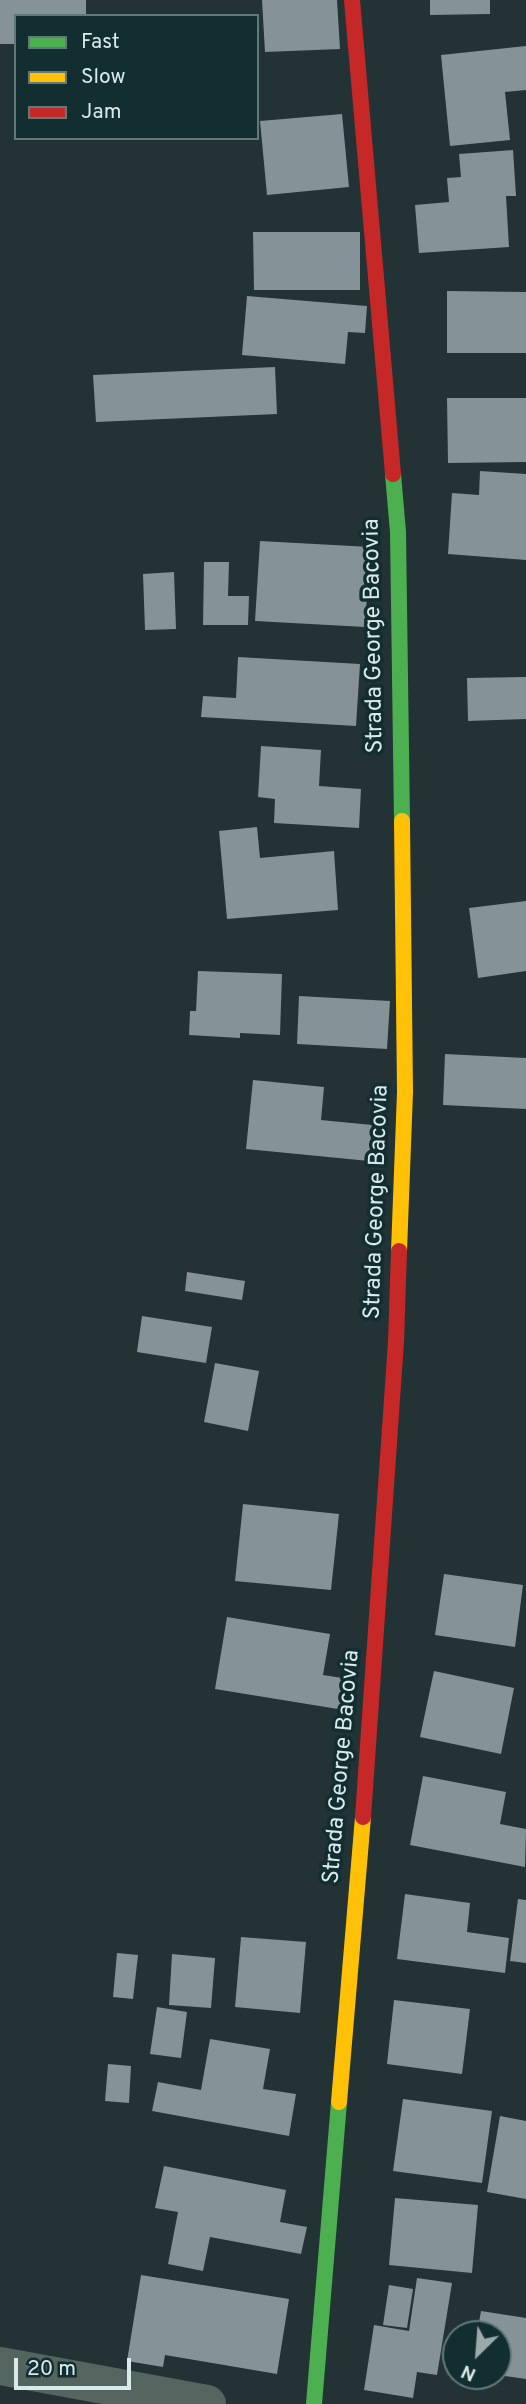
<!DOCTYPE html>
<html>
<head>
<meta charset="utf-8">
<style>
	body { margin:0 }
	#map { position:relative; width:526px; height:2404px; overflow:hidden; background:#233235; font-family:Overpass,sans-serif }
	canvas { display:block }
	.legend { position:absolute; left:14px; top:14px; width:245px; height:126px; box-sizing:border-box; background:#122e31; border:2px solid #62797b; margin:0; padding:9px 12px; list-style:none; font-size:21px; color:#d9eaeb }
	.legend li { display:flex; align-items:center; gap:14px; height:35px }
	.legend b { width:35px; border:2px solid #62797b }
	.north { position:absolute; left:442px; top:2320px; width:70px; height:70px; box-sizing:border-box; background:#122e31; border:2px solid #62797b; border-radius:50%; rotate:205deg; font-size:19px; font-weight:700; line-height:28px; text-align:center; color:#d9eaeb }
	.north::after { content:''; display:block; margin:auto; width:24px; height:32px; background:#99aaab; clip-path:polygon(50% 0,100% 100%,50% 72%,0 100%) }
	.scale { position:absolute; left:14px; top:2358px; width:117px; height:32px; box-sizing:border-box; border:4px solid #d9eaeb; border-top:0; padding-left:9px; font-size:21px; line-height:24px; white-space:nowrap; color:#d9eaeb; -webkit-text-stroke:5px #122e31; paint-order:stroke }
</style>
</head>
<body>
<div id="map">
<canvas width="526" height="2404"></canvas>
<ul class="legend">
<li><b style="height:9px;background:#4caf50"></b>Fast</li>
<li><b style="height:9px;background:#ffc107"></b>Slow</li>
<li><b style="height:9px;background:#c62828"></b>Jam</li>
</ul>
<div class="north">N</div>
<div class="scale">20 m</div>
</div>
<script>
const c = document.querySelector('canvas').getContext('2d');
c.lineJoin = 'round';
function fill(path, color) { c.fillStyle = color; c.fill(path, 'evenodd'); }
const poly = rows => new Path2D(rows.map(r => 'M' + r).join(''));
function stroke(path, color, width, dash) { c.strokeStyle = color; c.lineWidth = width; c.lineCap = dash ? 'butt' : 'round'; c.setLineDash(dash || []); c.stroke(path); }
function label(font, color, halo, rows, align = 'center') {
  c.font = font + ' Overpass,sans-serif'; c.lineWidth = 7; c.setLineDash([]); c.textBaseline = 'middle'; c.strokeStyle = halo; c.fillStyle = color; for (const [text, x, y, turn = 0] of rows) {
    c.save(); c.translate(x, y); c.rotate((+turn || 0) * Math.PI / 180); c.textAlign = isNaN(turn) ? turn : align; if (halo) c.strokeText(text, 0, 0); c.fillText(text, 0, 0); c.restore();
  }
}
fill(poly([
	[0,0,86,0,86,16,16,16,16,44,0,44],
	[262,0,337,0,340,49,265,52],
	[430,0,490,0,490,14,430,15],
	[526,46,526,90,505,92,510,140,450,146,441,55],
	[342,114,349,187,267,195,260,121],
	[513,150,516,196,506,196,509,247,419,253,415,205,449,202,447,178,461,177,459,154],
	[253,232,360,232,360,290,254,290],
	[447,291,526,292,526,353,447,353],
	[247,296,367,306,365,333,348,332,345,364,242,355],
	[275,367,277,414,96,422,93,375],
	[447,398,526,398,526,462,448,463],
	[480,471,526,474,526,560,448,554,452,493,479,495],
	[260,541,370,547,365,627,255,621],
	[204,562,229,562,228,596,249,596,248,625,203,625],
	[174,572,176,629,145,630,143,574],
	[238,657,360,664,356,726,201,717,203,696,236,698],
	[526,677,526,719,468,721,467,678],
	[261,746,321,750,319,786,361,789,359,828,274,823,275,799,258,797],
	[257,827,260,858,334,851,338,910,227,919,219,831],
	[526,901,526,971,478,978,469,908],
	[198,971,282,974,280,1035,240,1033,240,1038,189,1035,190,1011,196,1011],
	[299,996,390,1001,387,1049,297,1044],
	[445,1054,526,1058,526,1109,443,1105],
	[253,1080,324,1087,321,1120,372,1125,369,1161,246,1149],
	[187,1272,245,1281,242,1300,185,1291],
	[142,1316,212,1327,206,1363,137,1352],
	[215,1363,259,1371,248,1431,204,1422],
	[243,1504,339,1514,331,1590,235,1581],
	[444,1574,523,1585,515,1647,435,1635],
	[227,1617,330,1634,323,1675,355,1680,350,1711,215,1689],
	[434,1671,514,1688,501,1754,420,1737],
	[423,1776,506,1792,500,1824,526,1829,525,1867,410,1845],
	[405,1894,470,1903,467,1932,509,1938,505,1973,397,1959],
	[518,1899,526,1900,526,1963,510,1961],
	[241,1937,306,1942,300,2013,235,2007],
	[117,1953,138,1955,133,1999,113,1997],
	[172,1954,215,1958,211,2008,169,2005],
	[394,2000,470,2009,462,2074,387,2064],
	[157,2007,187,2012,181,2058,150,2054],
	[210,2039,270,2049,263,2089,296,2094,289,2136,152,2111,158,2082,201,2090],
	[108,2064,131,2066,129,2103,105,2101],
	[403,2099,492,2111,482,2183,393,2171],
	[500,2116,526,2121,526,2199,487,2192],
	[164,2166,286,2190,280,2222,307,2227,301,2254,210,2237,203,2271,168,2264,178,2212,155,2208],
	[395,2198,478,2205,472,2273,389,2265],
	[141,2275,289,2299,277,2374,165,2355,163,2367,127,2361],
	[417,2278,452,2283,437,2375,417,2372,413,2398,364,2390,374,2325,409,2331],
	[389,2285,413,2289,407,2328,383,2325],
	[481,2311,526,2318,526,2379,498,2375,498,2334,477,2334]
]), '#859297');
stroke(poly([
	[0,2366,207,2404]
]), '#546560', 38);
stroke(poly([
	[393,474,398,532,402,821],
	[314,2404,339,2102]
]), '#4caf50', 16);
stroke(poly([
	[399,1251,405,1092,402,821],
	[339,2102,363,1817]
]), '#ffc107', 16);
stroke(poly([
	[352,0,393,474],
	[363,1817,396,1342,399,1251]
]), '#c62828', 16);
label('23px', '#d9eaeb', '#122e31', [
	["Strada George Bacovia",375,636,-91],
	["Strada George Bacovia",378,1202,-88],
	["Strada George Bacovia",343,1767,-85]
]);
</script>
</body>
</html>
